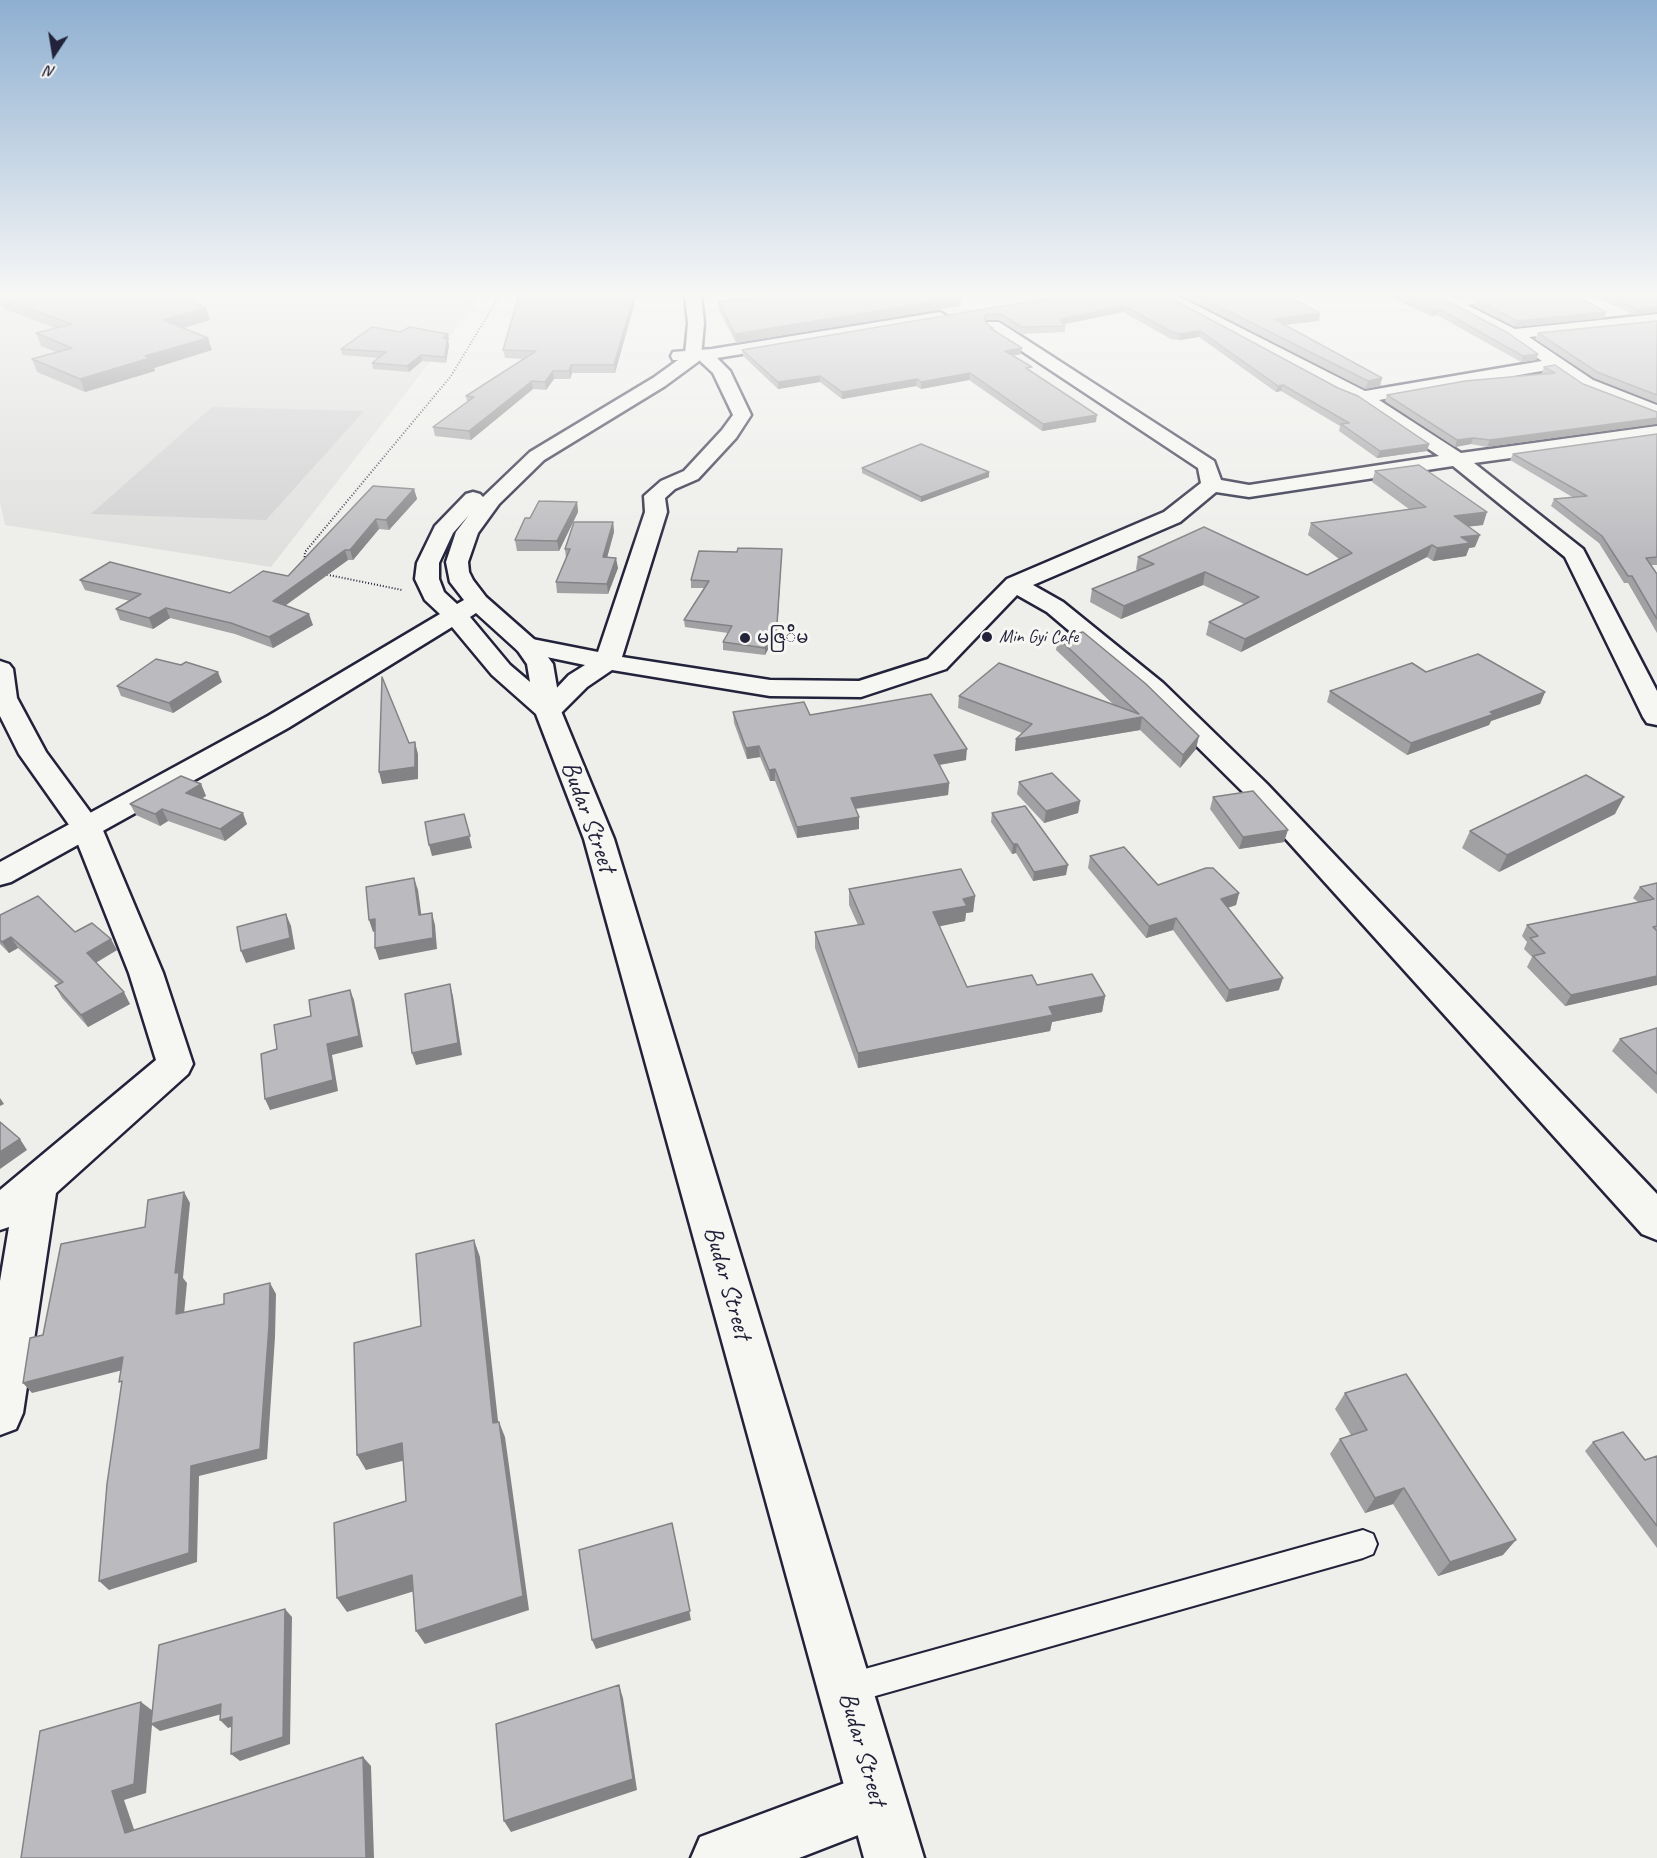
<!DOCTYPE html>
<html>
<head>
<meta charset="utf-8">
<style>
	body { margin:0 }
	#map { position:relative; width:1657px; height:1858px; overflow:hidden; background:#eeeeeb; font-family:Caveat,sans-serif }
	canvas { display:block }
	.north { position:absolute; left:24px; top:24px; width:60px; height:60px; -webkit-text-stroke:4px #f6f6f2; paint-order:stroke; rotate:192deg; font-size:16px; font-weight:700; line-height:24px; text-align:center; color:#22223b }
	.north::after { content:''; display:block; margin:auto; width:21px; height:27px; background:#22223b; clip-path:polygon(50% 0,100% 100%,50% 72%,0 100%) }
</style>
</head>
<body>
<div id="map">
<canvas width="1657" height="1858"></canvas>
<div class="north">N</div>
</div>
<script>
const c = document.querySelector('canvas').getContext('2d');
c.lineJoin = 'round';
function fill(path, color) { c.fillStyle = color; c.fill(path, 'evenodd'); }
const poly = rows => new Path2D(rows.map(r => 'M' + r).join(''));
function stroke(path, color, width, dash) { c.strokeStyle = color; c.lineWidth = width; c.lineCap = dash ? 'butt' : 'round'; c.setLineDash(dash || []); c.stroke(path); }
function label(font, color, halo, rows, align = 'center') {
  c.font = font + ' Caveat,"Noto Sans Myanmar",sans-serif'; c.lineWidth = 6; c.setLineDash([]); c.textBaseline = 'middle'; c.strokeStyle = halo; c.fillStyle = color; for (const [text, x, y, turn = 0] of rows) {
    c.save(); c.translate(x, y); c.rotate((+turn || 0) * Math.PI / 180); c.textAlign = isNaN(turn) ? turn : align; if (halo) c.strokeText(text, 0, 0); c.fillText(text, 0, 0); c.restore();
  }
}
fill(poly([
	[0,295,440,295,479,299,271,567,5,525,0,502]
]), '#dfdfde');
fill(poly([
	[212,407,364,411,266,520,91,514]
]), '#d0d0d1');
const lane = poly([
	[1363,1530,1373,1534,1377,1544,1373,1554,1363,1558,847,1704,837,1699,832,1689,837,1679,847,1674,1363,1530]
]);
const street = poly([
	[1157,295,1176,295,1365,391,1542,361,1507,337,1428,295,1448,295,1453,298,1506,295,1499,300,1467,305,1515,329,1657,314,1657,324,1529,337,1593,380,1657,405,1657,418,1581,388,1553,369,1379,400,1461,453,1657,426,1657,438,1474,463,1583,549,1657,691,1657,725,1647,723,1643,717,1565,557,1453,466,1249,497,1216,492,1180,522,1033,585,1063,602,1163,683,1267,784,1657,1194,1657,1240,1642,1234,1247,796,1145,695,1047,612,1017,595,946,669,861,697,770,696,612,670,587,687,557,717,548,719,539,717,535,711,569,675,585,665,518,651,514,646,518,641,527,638,598,652,645,512,644,496,661,481,684,471,722,430,733,415,713,373,699,360,673,360,671,356,673,352,712,349,940,312,948,317,940,322,717,358,730,371,751,415,736,438,698,479,675,489,665,498,667,512,622,657,770,680,859,681,928,659,1007,579,1164,512,1201,483,1198,468,987,328,985,325,987,322,999,322,1214,461,1221,480,1249,485,1439,456,1357,401,1337,393,1157,295],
	[0,661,9,664,13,669,17,698,46,752,102,828,163,973,193,1064,188,1074,56,1193,23,1413,16,1429,0,1435,0,1281,9,1227,0,1230,0,1190,156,1060,129,973,72,829,19,754,0,716,0,661],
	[877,1771,897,1780,906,1800,897,1820,799,1858,691,1858,700,1837,877,1771]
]);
const secondary = poly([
	[685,295,701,295,704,323,701,357,699,361,665,386,544,460,499,504,478,533,468,562,469,572,473,580,486,597,536,641,553,664,561,711,614,839,924,1858,864,1858,584,839,536,714,492,675,452,627,288,728,11,882,0,885,0,862,268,716,440,614,425,600,415,579,417,563,435,526,466,494,473,492,480,494,483,497,530,452,653,378,685,355,688,323,685,295],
	[469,515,456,532,446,562,450,582,464,600,457,604,444,592,439,579,439,563,453,533,469,515],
	[476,613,518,651,527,664,530,682,510,665,470,617,476,613]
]);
stroke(lane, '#22223b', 4);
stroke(street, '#22223b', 5);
stroke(secondary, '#22223b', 5);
stroke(poly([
	[304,563,305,552,451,376,500,295],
	[324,574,402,590]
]), '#22223b', 2, [1, 2]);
fill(lane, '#f6f6f2');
fill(street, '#f6f6f2');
fill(secondary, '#f6f6f2');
fill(poly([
	[0,295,170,295,206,308,210,320,183,328,212,350,154,368,155,371,85,392,37,372,32,359,56,352,41,346,36,333,55,328,4,309,0,300],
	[519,295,637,295,615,373,572,373,570,379,554,379,546,390,533,389,471,440,435,436,433,427,467,402,466,396,524,359,505,358,503,350],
	[1068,295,1123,298,1139,295,1429,444,1427,451,1377,458,1339,431,1340,426,1281,391,1276,392,1199,337,1179,340,1171,339,1123,312,1064,324,1065,326,1065,332,1021,334,999,320,987,320,985,322,993,328,993,331,1021,354,1013,356,1032,372,1096,422,1042,431,969,380,921,389,916,386,842,399,820,382,778,389,743,356,742,350],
	[1181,295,1285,295,1320,313,1319,321,1284,325,1382,378,1380,386,1365,389],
	[1385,295,1436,295,1538,354,1536,360,1521,362,1437,315,1431,316],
	[1592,295,1657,295,1657,312,1634,315],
	[1502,296,1606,312,1604,318,1515,327,1474,306,1476,300],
	[961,297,960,306,736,343,719,310,718,301],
	[1657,321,1657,403,1594,378,1535,339,1538,333],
	[449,340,448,341,449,345,446,363,422,361,409,372,373,369,372,363,379,358,342,355,341,349],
	[1544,367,1583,384,1487,447,1471,444,1455,447,1385,401,1387,395,1543,374,1542,373],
	[1657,434,1657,565,1651,565,1657,574,1657,633,1628,583,1624,583,1599,543,1551,506,1554,499,1574,498,1510,460,1513,454],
	[862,468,989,477,921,502,862,473],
	[1375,471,1483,525,1468,526,1475,547,1469,548,1466,556,1433,561,1427,557,1241,652,1206,635,1209,622,1244,604,1203,585,1121,619,1090,602,1092,589,1138,571,1136,569,1138,557,1307,575,1339,559,1308,535,1311,523,1409,509,1372,482],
	[414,489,417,499,389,530,379,529,353,560,348,560,285,606,313,625,273,648,235,634,170,618,153,629,120,620,116,609,130,601,85,590,80,580,230,593,288,576],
	[577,502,578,512,559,551,517,551,515,540,530,518],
	[613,522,614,532,607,558,618,568,608,594,557,593,556,582,566,558,565,549],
	[782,549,777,632,765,655,723,650,723,642,728,633,685,627,684,620,704,588,691,588,691,580,737,552],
	[1058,638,1196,749,1180,768,1140,730,1015,751,1016,739,1022,733,958,708,959,696,1114,705,1056,650],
	[1426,672,1545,692,1540,704,1491,721,1489,725,1407,755,1327,702,1330,691],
	[222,682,173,713,121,696,117,686],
	[733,712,810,715,966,760,939,765,949,783,948,795,856,809,859,817,859,829,797,838,775,781,770,781,760,757,747,759,734,723],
	[1019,782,1080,801,1078,813,1044,823,1017,794],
	[201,784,206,796,201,798,247,824,225,841,168,821,160,826,136,815,130,804],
	[1213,797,1284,842,1239,849,1210,809],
	[992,813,1066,875,1033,881,1016,853,1012,854,991,822],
	[1615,814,1499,872,1462,848,1470,831],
	[1090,856,1158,885,1239,893,1236,905,1227,908,1279,990,1226,1002,1173,930,1146,938,1088,868],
	[1657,883,1657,985,1565,1006,1527,967,1532,957,1524,949,1527,942,1522,936,1527,925,1638,902,1633,898,1640,887],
	[849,889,975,896,973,912,966,913,965,921,939,926,967,987,1037,985,1105,996,1102,1012,1052,1022,1050,1031,858,1068,815,948,815,932,858,925,849,905],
	[0,915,75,932,117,950,96,963,130,1004,88,1027,62,998,55,986,59,984,18,948,9,953,0,944],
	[1657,1028,1657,1094,1612,1051,1620,1039],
	[1345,1393,1503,1555,1438,1576,1393,1504,1365,1513,1330,1454,1340,1439,1351,1435,1335,1409],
	[1593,1442,1645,1460,1657,1456,1657,1548,1585,1451]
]), '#a1a1a4');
fill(poly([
	[634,295,637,295,615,373,614,365],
	[961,297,960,306,736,343,735,334],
	[1124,306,1123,312,1060,325,1060,319],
	[1657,307,1657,312,1634,315,1637,309],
	[206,308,210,320,167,333,163,320],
	[1439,309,1437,315,1431,316,1433,310],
	[1606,312,1604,318,1515,327,1517,321],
	[1320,313,1319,321,1272,326,1274,319],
	[987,314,987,320,983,324,984,318],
	[1200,331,1199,337,1179,340,1180,334],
	[448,334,449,340,448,341,449,345,446,363,443,338],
	[208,338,212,350,154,368,155,371,85,392,80,379,145,356],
	[1022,348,1021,354,1004,357,1005,351],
	[1538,354,1536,360,1521,362,1523,356],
	[421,355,422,361,409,372,407,366],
	[571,365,572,373,570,379,569,371],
	[553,371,554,379,546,390,545,382],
	[970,373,969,380,921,389,921,382],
	[820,376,820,382,778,389,778,382],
	[1382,378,1380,386,1365,389,1368,381],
	[917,379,916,386,842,399,842,392],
	[532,381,533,389,471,440,469,431],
	[1283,385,1281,391,1276,392,1278,386],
	[1097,415,1096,422,1042,431,1043,424],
	[1657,418,1657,424,1487,447,1490,440],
	[1473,438,1471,444,1455,447,1457,440],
	[1429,444,1427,451,1377,458,1380,451],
	[989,472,989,477,921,502,921,497],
	[414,489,417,499,389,530,386,520],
	[577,502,578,512,559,551,557,541],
	[1487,512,1483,525,1449,529,1454,516],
	[376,519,379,529,353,560,350,550],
	[613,522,614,532,604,568,603,557],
	[1480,535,1475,547,1469,548,1466,556,1433,561,1437,548,1461,537],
	[1432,545,1427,557,1241,652,1245,639],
	[782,549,777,632,765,655,765,648],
	[345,550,348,560,276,612,273,601],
	[616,558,618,568,608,594,607,584],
	[1205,572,1203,585,1121,619,1124,606],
	[166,608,170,618,153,629,149,618],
	[309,614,313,625,273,648,269,637],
	[218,672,222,682,173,713,169,703],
	[1545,692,1540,704,1491,721,1489,725,1407,755,1411,743,1490,712],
	[1142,717,1140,730,1015,751,1016,739],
	[1199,736,1196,749,1180,768,1183,755],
	[415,742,418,754,418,779,382,784,379,772],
	[759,746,760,757,747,759,746,748],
	[967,749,966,760,933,766,934,755],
	[775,769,775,781,770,781,769,770],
	[949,783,948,795,851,809,851,798],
	[201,784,206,796,191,805,186,793],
	[1624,797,1615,814,1499,872,1507,855],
	[1080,801,1078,813,1044,823,1046,811],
	[162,809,168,821,160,826,155,814],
	[243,813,247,824,225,841,220,829],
	[464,814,472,848,432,856,429,845],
	[859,817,859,829,797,838,797,827],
	[1288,830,1284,842,1239,849,1243,837],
	[1013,844,1017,844,1016,853,1012,854],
	[1068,865,1066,875,1033,881,1034,872],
	[414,878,418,890,423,927,419,915],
	[1239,893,1236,905,1218,911,1221,899],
	[975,896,973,912,966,913,965,921,932,928,933,912,963,899],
	[432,913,435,925,437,949,379,960,375,948],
	[286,914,291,926,295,949,246,963,241,951],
	[1176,918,1173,930,1146,938,1149,926],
	[375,919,379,930,373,932,369,920],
	[11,937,18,948,9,953,2,942],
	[111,939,117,950,93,964,87,953],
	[1657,976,1657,985,1565,1006,1571,995],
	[1283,978,1279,990,1226,1002,1229,990],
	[450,984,453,996,462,1055,416,1065,412,1053],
	[350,990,354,1000,363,1047,332,1055,338,1091,270,1110,265,1099],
	[124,992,130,1004,88,1027,81,1015],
	[1105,996,1102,1012,1052,1022,1050,1031,858,1068,858,1053,1049,1007],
	[0,1098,4,1104,0,1106],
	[20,1139,27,1150,0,1169,0,1152],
	[184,1192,190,1203,183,1278,187,1283,183,1325,176,1314,175,1273],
	[474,1240,480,1257,500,1439,493,1423],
	[270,1283,276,1294,275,1337,267,1459,199,1476,197,1562,109,1590,99,1581,191,1466],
	[123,1357,131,1368,32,1393,23,1383],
	[499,1422,505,1437,529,1610,425,1644,416,1631],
	[402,1443,410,1459,366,1470,357,1455],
	[1404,1488,1393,1504,1365,1513,1375,1498],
	[672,1523,691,1620,596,1649,592,1640],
	[1516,1540,1503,1555,1438,1576,1450,1562],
	[412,1575,421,1589,347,1612,337,1598],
	[285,1609,292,1617,290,1744,240,1761,231,1754],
	[619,1685,623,1698,637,1790,511,1832,504,1821],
	[141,1702,153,1711,221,1704,229,1712,160,1731,152,1725,146,1793,124,1800,138,1841,125,1833,112,1791],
	[232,1717,240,1724,228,1728,220,1720],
	[363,1757,371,1766,374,1858,366,1858]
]), '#838386');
const building = poly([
	[6,295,170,295,206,308,163,320,208,338,145,356,150,358,80,379,32,359,72,348,36,333,72,324,0,298,6,295],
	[519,295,634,295,614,365,571,365,569,371,553,371,545,382,532,381,469,431,433,427,474,397,466,396,536,351,503,350,519,295],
	[796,295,961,295,961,297,735,334,718,301,796,295],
	[1068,295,1123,295,1123,298,1139,295,1165,295,1338,388,1358,396,1429,444,1380,451,1341,424,1349,423,1283,385,1278,386,1200,331,1180,334,1172,332,1124,306,1060,319,1065,326,1022,327,1000,314,987,314,984,318,986,323,993,328,990,328,1022,348,1005,351,1032,367,1026,368,1097,415,1043,424,970,373,921,382,917,379,842,392,820,376,778,382,742,350,1068,295],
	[1196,295,1285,295,1320,313,1274,319,1382,378,1368,381,1196,295],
	[1400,295,1436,295,1508,333,1538,354,1523,356,1439,309,1433,310,1400,295],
	[1503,295,1574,295,1606,312,1517,321,1476,300,1503,295],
	[1607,295,1657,295,1657,307,1637,309,1607,295],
	[1657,321,1657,395,1597,372,1538,333,1657,321],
	[372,327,400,332,410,327,448,334,443,338,447,339,445,357,421,355,407,366,372,363,386,352,341,349,372,327],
	[1555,365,1583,384,1657,412,1657,418,1490,440,1473,438,1457,440,1387,395,1465,381,1555,373,1544,367,1555,365],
	[1657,434,1657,557,1646,558,1657,574,1657,619,1632,576,1628,576,1602,536,1554,499,1587,496,1513,454,1657,434],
	[921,444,989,472,921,497,862,468,921,444],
	[1419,465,1487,512,1454,516,1480,535,1461,537,1470,543,1437,548,1432,545,1245,639,1209,622,1259,597,1205,572,1124,606,1092,589,1154,564,1138,557,1204,527,1307,575,1352,553,1311,523,1426,507,1375,471,1419,465],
	[373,486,414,489,386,520,376,519,350,550,345,550,273,601,309,614,269,637,231,623,166,608,149,618,116,609,141,594,80,580,110,562,230,593,263,571,288,576,373,486],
	[539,501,577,502,557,541,515,540,525,518,530,518,539,501],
	[574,522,613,522,603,557,616,558,607,584,556,582,570,549,565,549,574,522],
	[738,548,782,549,777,624,765,648,723,642,732,626,684,620,709,581,691,580,699,551,737,552,738,548],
	[1083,632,1146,684,1199,736,1183,755,1142,717,1016,739,1032,724,959,696,999,663,1139,714,1058,638,1083,632],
	[1478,654,1545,692,1490,712,1494,714,1411,743,1330,691,1412,663,1426,672,1478,654],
	[156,659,181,665,186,662,218,672,169,703,117,686,156,659],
	[382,677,409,743,415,742,415,767,379,772,382,677],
	[931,694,967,749,934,755,949,783,851,798,859,817,797,827,775,769,769,770,759,746,746,748,733,712,804,702,810,715,931,694],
	[1052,773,1080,801,1046,811,1019,782,1052,773],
	[1586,775,1624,797,1507,855,1470,831,1586,775],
	[181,776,201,784,186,793,243,813,220,829,162,809,155,814,130,804,181,776],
	[1253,791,1288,830,1243,837,1213,797,1253,791],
	[1025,806,1068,865,1034,872,1017,844,1013,844,992,813,1025,806],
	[464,814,470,836,429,845,425,822,464,814],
	[1124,847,1158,885,1206,868,1213,868,1239,893,1221,899,1283,978,1229,990,1176,918,1149,926,1090,856,1124,847],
	[961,869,975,896,963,899,967,906,933,912,967,987,1032,975,1037,985,1092,974,1105,996,1049,1007,1053,1015,858,1053,815,932,864,924,849,889,961,869],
	[414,878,419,915,432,913,433,938,375,948,375,919,369,920,366,887,414,878],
	[1657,883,1657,926,1653,927,1657,931,1657,976,1571,995,1533,956,1545,953,1530,938,1538,936,1527,925,1654,899,1640,887,1657,883],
	[38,896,75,932,92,923,111,939,87,953,124,992,81,1015,55,986,63,982,11,937,2,942,0,940,0,915,38,896],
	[286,914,290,938,241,951,237,927,286,914],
	[450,984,458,1043,412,1053,405,994,450,984],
	[350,990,359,1036,327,1044,333,1080,265,1099,261,1054,277,1049,274,1025,311,1016,309,1000,350,990],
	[1657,1028,1657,1074,1620,1039,1657,1028],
	[0,1122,20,1139,0,1152,0,1122],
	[184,1192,175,1273,179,1272,176,1314,224,1304,224,1294,270,1283,269,1326,260,1449,191,1466,189,1553,99,1581,107,1484,122,1381,119,1382,123,1357,23,1383,30,1338,43,1335,61,1244,145,1227,148,1200,184,1192],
	[474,1240,493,1423,499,1422,523,1596,416,1631,412,1575,337,1598,334,1523,406,1501,402,1443,357,1455,354,1343,421,1326,416,1254,474,1240],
	[1406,1374,1516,1540,1450,1562,1404,1488,1375,1498,1340,1439,1367,1430,1345,1393,1406,1374],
	[1623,1432,1645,1460,1657,1456,1657,1526,1593,1442,1623,1432],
	[672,1523,690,1611,592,1640,579,1550,672,1523],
	[285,1609,283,1737,231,1754,232,1717,220,1720,221,1704,151,1724,159,1645,285,1609],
	[619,1685,633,1779,504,1821,496,1724,619,1685],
	[141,1702,134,1784,112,1791,125,1833,363,1757,366,1858,21,1858,40,1731,141,1702]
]);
fill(building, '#bbbbbf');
stroke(building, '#838386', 1.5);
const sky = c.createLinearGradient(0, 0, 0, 556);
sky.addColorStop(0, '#8eafd1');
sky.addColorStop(0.53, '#f7f7f6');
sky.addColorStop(1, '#f7f7f600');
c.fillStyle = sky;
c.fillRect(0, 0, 1657, 556);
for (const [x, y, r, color] of [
	[987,637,6,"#22223b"],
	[745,638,6,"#22223b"]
]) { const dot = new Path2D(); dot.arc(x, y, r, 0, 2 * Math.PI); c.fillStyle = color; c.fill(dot); stroke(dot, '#f6f6f2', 2); }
label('18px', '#22223b', '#f6f6f2', [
	["Min Gyi Cafe",999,637],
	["မဇြ်ိမ",757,638]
], 'left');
label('26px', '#22223b', '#f6f6f2', [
	["Budar Street",588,817,70],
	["Budar Street",727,1283,74],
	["Budar Street",862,1749,74]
]);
</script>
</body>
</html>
